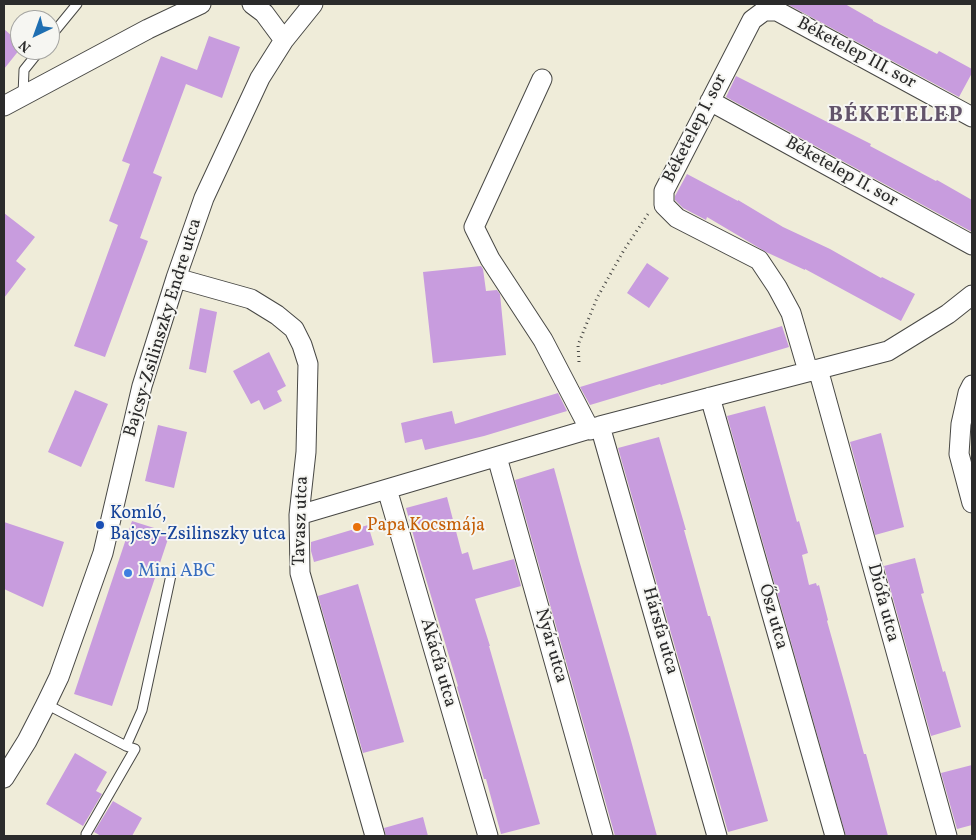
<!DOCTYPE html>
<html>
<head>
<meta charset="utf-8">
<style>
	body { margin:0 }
	#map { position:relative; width:976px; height:840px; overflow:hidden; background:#efecd9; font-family:Vollkorn,serif }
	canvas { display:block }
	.frame { position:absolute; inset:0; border:5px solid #2b2b2b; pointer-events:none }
	.north { position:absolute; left:10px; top:10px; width:50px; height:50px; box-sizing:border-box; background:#f6f6f2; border:1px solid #a5a5a2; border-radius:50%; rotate:222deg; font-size:14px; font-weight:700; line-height:20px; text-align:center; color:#2b2b2b }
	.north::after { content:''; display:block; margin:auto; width:18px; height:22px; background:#1f6fb2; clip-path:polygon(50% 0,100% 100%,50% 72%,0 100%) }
</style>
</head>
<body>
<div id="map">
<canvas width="976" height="840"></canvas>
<div class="frame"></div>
<div class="north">N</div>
</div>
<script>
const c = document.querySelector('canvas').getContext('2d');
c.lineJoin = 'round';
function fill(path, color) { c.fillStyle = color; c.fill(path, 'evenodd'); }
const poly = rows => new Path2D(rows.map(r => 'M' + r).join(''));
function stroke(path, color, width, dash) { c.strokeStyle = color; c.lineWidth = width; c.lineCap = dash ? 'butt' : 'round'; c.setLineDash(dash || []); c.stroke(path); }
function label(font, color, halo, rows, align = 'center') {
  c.font = font + ' Vollkorn,serif'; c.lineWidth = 4; c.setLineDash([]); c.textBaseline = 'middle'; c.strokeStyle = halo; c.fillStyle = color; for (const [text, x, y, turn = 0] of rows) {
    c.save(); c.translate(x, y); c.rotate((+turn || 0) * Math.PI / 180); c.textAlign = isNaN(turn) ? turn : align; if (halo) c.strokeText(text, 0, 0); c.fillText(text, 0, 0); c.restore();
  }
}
fill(poly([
	[787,4,845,4,873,20,873,21,937,54,939,51,972,69,972,73,959,97],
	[4,29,20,43,20,49,4,69],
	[209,36,240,47,222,98,186,84,153,173,162,177,140,238,148,241,105,357,74,346,118,225,109,221,130,164,122,161,161,56,197,70],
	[736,76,871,144,870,146,936,181,937,180,972,200,972,232,726,97],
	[687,174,738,201,738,200,783,227,830,249,881,278,882,277,915,294,901,321,805,269,805,270,766,252,707,217,706,220,683,208,675,200,675,196],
	[4,213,35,237,16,261,26,269,4,298],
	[647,263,669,278,649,308,627,293],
	[481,266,483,269,486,291,497,290,500,294,506,355,433,363,423,272],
	[200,308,217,312,206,373,189,369],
	[782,326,789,347,718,368,661,385,660,384,590,405,580,387],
	[269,352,286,386,277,391,282,401,264,410,259,400,251,404,233,371],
	[75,390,108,404,81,467,48,452],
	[558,393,567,411,484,436,425,450,422,439,405,443,401,423,452,411,455,424],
	[765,406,797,522,799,521,808,553,802,555,809,585,816,583,817,586,819,585,828,620,827,621,849,699,864,754,866,754,888,836,846,836,727,416],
	[158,425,187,432,174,488,145,481],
	[881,433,904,527,875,535,850,442],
	[659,437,686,530,684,530,708,616,710,616,768,821,728,832,618,448],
	[554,468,579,560,630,737,657,836,615,836,515,480],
	[447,497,462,554,468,552,473,570,514,559,521,586,475,599,490,646,489,646,540,824,501,834,486,779,484,779,457,687,458,686,419,556,406,508],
	[132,521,170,533,112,706,74,694],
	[4,522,64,542,43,607,4,589],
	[368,525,374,545,314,562,311,551,311,542],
	[915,558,924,593,921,594,943,672,945,671,961,727,931,736,884,566],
	[358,584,404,742,363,753,318,596],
	[75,753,107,772,96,791,102,794,83,826,46,804],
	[972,765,972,825,957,829,941,773],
	[113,801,142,818,132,836,101,836,94,832],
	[423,817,428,836,386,836,384,828]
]), '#c89cde');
const lane = poly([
	[50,37,77,4],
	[23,95,24,70,40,50],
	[46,704,126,746,142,710,171,575],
	[86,834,135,749,126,746]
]);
const street = poly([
	[252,4,264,13,284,40],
	[542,79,474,227,490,259,543,340,590,430],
	[710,101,972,245],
	[4,106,148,29,201,4],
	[176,278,251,299,277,315,294,329,302,345,308,364,306,452,299,515,300,573,375,836],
	[818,369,947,836],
	[808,371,791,313,777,287,759,260,677,218,664,205,664,191,752,20,764,11,777,11,972,117],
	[972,385,968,393,961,424,959,454,972,503],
	[710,397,835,836],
	[600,426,717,836],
	[497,457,603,836],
	[387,489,488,836],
	[299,515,600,426,888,351,948,314,972,295],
	[4,778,27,741,46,704,59,677,103,553,142,386,176,278,204,198,260,78,284,40,313,4]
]);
stroke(lane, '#484845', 11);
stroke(street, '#484845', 21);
stroke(poly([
	[579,362,578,345,597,298,624,250,648,214]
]), '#484845', 3, [1, 4]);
stroke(lane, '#fff', 9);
stroke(street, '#fff', 19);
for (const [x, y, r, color] of [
	[100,525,5,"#1a4fb4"],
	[357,527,5,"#e8710a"],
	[128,573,5,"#3f7fe0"]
]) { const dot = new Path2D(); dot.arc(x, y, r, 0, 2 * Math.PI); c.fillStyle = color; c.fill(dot); stroke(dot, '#f6f6f2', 2); }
label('18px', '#2b2b2b', '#f6f6f2', [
	["Béketelep III. sor",856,54,28],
	["Béketelep I. sor",696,129,-63],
	["Béketelep II. sor",841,173,29],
	["Bajcsy-Zsilinszky Endre utca",164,328,-73],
	["Tavasz utca",302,521,-88],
	["Diófa utca",882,603,75],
	["Ősz utca",772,617,74],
	["Hársfa utca",659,631,74],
	["Nyár utca",550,646,74],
	["Akácfa utca",437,663,74]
]);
label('18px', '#164399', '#f6f6f2', [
	["Komló,",110,515],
	["Bajcsy-Zsilinszky utca",110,536]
], 'left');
label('18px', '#c56008', '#f6f6f2', [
	["Papa Kocsmája",367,527]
], 'left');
label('18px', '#366cbe', '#f6f6f2', [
	["Mini ABC",138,573]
], 'left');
c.letterSpacing = '1px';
label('bold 22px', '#62536a', '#f6f6f2', [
	["BÉKETELEP",896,117]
]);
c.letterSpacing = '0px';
</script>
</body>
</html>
